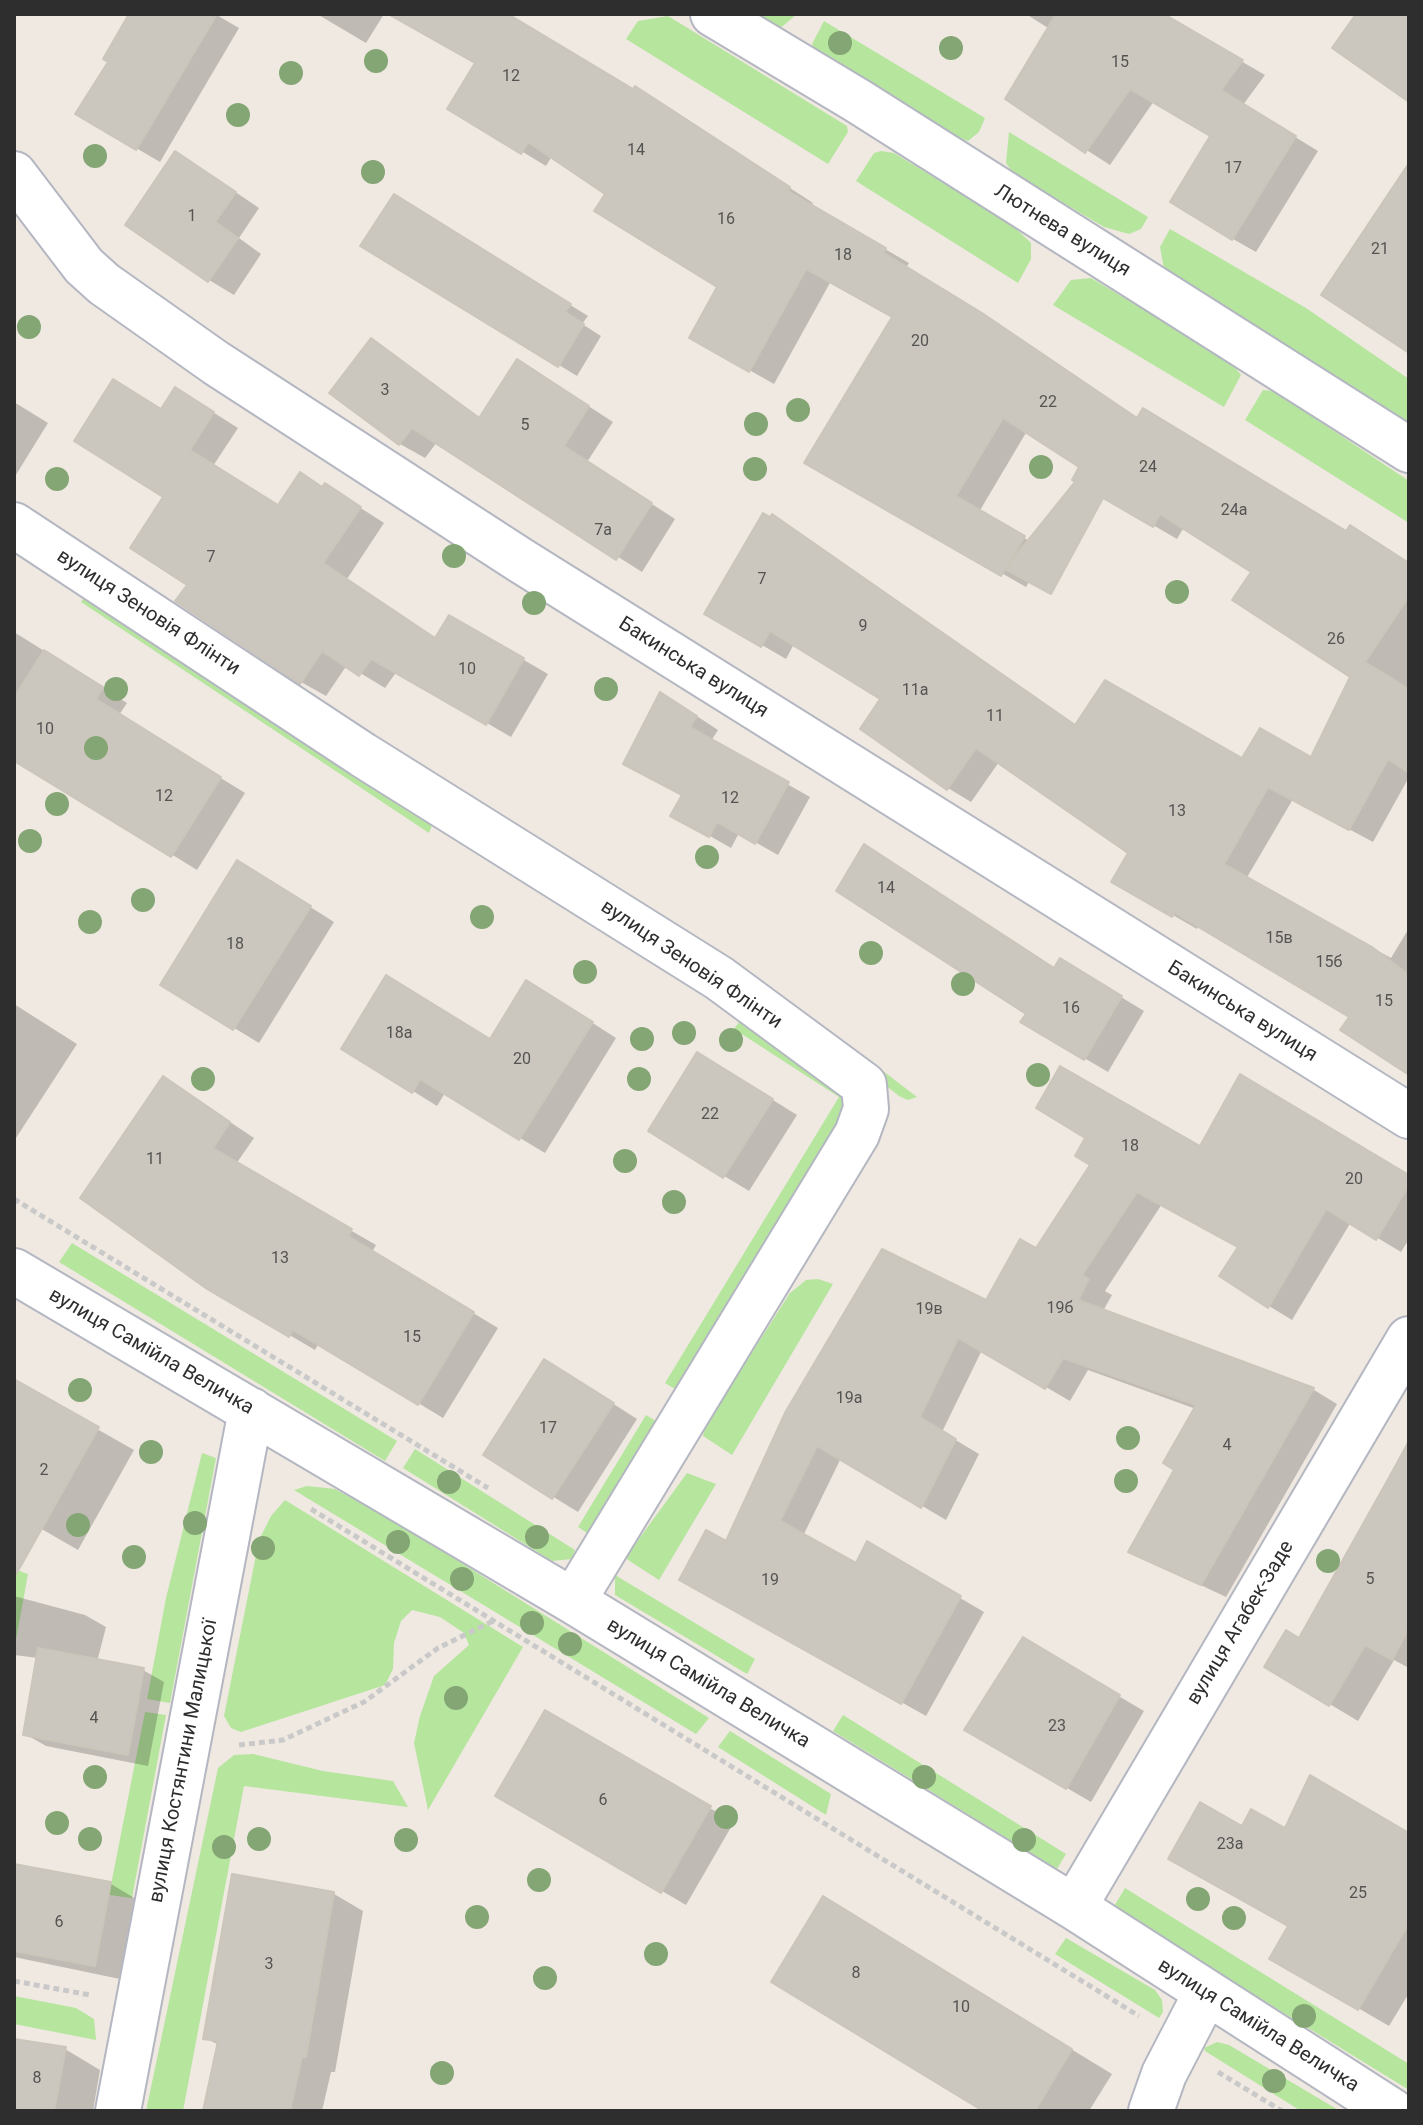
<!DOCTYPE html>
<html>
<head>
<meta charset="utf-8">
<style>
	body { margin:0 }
	#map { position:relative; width:1423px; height:2125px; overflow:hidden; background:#efe9e1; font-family:Roboto,sans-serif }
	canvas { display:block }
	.frame { position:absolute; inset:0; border:16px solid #2e2e2e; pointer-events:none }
</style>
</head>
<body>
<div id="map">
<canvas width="1423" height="2125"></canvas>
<div class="frame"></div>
</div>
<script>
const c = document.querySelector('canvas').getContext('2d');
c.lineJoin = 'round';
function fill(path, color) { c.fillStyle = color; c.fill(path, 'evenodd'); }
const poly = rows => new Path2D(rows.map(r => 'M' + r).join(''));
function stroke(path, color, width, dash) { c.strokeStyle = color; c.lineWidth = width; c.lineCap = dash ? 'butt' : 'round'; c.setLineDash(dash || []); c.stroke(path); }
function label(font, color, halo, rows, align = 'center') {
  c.font = font + ' Roboto,sans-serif'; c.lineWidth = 6; c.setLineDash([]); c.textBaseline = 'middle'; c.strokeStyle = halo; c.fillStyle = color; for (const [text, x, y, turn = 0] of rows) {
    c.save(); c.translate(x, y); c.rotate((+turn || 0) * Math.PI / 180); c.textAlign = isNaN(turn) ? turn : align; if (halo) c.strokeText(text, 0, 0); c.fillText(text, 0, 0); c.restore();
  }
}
fill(poly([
	[747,14,797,14,777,31],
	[668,16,847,126,848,132,828,164,626,39,638,21],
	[824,21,985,118,979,132,968,141,950,135,815,51,812,44],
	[1009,132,1148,217,1141,229,1129,234,1104,227,1013,173,1006,163],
	[881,151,894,153,1011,224,1031,243,1031,259,1018,283,856,181,874,153],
	[1170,229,1306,308,1409,379,1409,427,1164,269,1160,247],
	[1091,278,1230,361,1241,375,1224,407,1053,305,1071,280],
	[1263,390,1274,391,1409,481,1409,523,1245,420],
	[86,594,433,823,429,833,81,602],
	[711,947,857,1051,917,1097,908,1100,899,1096],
	[744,1015,841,1079,851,1106,680,1392,665,1383,839,1097,734,1029],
	[72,1243,397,1441,385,1461,59,1262],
	[818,1279,833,1284,732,1455,703,1436,705,1426,790,1293,806,1280],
	[646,1415,659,1423,592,1536,578,1527],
	[415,1449,575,1550,572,1559,552,1561,403,1468],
	[202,1453,216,1458,170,1703,158,1701,147,1699,166,1598],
	[687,1473,716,1484,659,1580,625,1558],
	[307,1486,335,1489,391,1519,709,1718,696,1734,294,1490],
	[285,1500,523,1647,428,1810,414,1743,420,1716,434,1676,469,1645,464,1633,440,1617,412,1610,401,1621,394,1643,393,1669,385,1685,241,1732,231,1728,224,1716,259,1540,271,1516],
	[14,1569,28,1574,14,1651],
	[615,1575,755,1659,747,1674,615,1595],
	[145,1712,166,1715,132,1898,109,1895],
	[843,1715,1066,1854,1057,1869,833,1731],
	[730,1731,831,1794,826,1815,718,1747],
	[253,1754,323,1771,393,1781,408,1807,244,1786,183,2111,146,2111,218,1768,234,1755],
	[1125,1888,1409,2064,1409,2090,1113,1908],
	[1066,1938,1155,1990,1162,2000,1163,2012,1159,2018,1055,1954],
	[14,1996,76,2008,94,2019,96,2040,14,2024],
	[1217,2042,1229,2045,1340,2111,1301,2111,1205,2051,1204,2048]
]), '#b6e59e');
fill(poly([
	[131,14,215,14,239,28,160,162,78,114,111,61],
	[317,14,384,14,366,43],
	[392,14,506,14,634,92,659,103,813,203,811,206,909,263,906,268,1006,329,1139,419,1409,564,1409,777,1373,842,1293,799,1246,879,1391,958,1409,928,1409,1072,1352,1016,1199,925,1197,929,1114,881,1130,853,999,762,971,802,948,788,883,699,794,644,786,659,707,613,773,517,1077,726,1243,761,1312,760,1353,677,1253,571,1184,527,1177,539,1074,479,1082,467,1027,431,979,512,1047,551,1026,587,807,462,894,317,831,281,774,384,691,337,720,286,607,193,552,156,546,166,450,108,478,63],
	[1026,14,1160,14,1265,75,1243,105,1318,151,1256,252,1233,239,1213,136,1154,101,1110,165,1007,99,1048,28],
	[200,168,259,208,239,238,261,254,234,295,209,280],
	[413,207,588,316,582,324,601,336,577,376,559,365],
	[371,340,481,418,542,376,613,422,587,462,675,519,642,572,437,442,425,458,400,444],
	[14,402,48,423,14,478],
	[200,404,238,428,213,466,279,507,325,485,384,523,347,579,437,639,450,617,548,674,511,737,397,671,385,688,347,665,326,696,301,682,189,584,165,496,162,411],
	[14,632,127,703,119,715,245,793,197,870,14,757],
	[683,707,718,730,711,741,810,797,778,855,739,833,731,848,673,815,684,795],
	[263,877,334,922,259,1043,162,984],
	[1055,970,1083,974,1144,1011,1108,1072,1023,1022],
	[552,997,616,1038,545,1153,445,1093,437,1106,344,1048,491,1041],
	[14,1004,77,1044,16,1138,14,1137],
	[723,1069,797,1115,749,1191,650,1131],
	[164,1078,254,1138,236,1164,376,1245,372,1252,498,1328,443,1418,319,1343,315,1350,208,1287],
	[1200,1149,1409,1177,1409,1239,1401,1252,1351,1222,1292,1320,1269,1306,1241,1247,1162,1204,1105,1291,1112,1295,1103,1311,1314,1390,1337,1404,1226,1597,1131,1552,1177,1469,1196,1409,1088,1370,1070,1401,982,1350,942,1432,979,1454,946,1520,841,1458,803,1536,857,1566,868,1544,984,1612,926,1716,682,1579,727,1544,788,1412,986,1303,1035,1250],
	[570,1376,637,1419,578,1512,485,1455],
	[16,1383,134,1450,78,1550,14,1513],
	[1409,1439,1409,1668,1394,1660,1358,1721,1266,1666,1300,1641],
	[14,1596,85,1615,106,1627,97,1662,143,1670,164,1682,148,1766,46,1746,25,1734,38,1658,14,1655],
	[1023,1640,1144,1711,1091,1802,966,1729],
	[545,1713,734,1822,686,1905,498,1795],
	[1243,1828,1409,1835,1409,1993,1389,2026,1272,1958,1291,1926],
	[14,1866,111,1884,136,1899,120,1979,14,1957],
	[234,1877,334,1894,363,1911,335,2072,331,2072,322,2111,205,2111,219,2045,205,2038],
	[864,1923,1112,2074,1089,2111,986,2111],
	[14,2041,65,2049,100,2070,93,2111,14,2111]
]), '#0003');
const building = poly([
	[129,14,217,14,136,150,75,114,108,62,103,59,129,14],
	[388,14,508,14,633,89,635,86,790,187,788,191,886,248,884,253,982,313,1137,418,1143,408,1346,531,1350,525,1409,563,1409,596,1365,662,1409,689,1409,773,1388,759,1349,830,1268,787,1224,864,1372,947,1409,975,1409,1075,1340,1030,1349,1017,1175,913,1172,917,1111,882,1128,853,976,748,947,790,860,729,880,699,770,631,761,647,704,614,763,513,770,517,772,514,1075,725,1105,680,1242,758,1260,728,1311,757,1350,677,1232,600,1251,572,1160,514,1153,527,1103,498,1051,594,1005,569,1075,482,1072,480,1079,467,1003,418,956,496,1025,536,1001,576,804,463,892,317,806,269,749,372,689,338,717,287,594,211,605,194,528,142,521,154,447,109,475,63,388,14],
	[1056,14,1164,14,1243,60,1221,90,1296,136,1232,240,1170,202,1210,136,1130,89,1085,153,1005,99,1056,14],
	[1356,14,1409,14,1409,102,1332,48,1356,14],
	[175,151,236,192,215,222,238,238,208,282,125,225,175,151],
	[1409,163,1409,353,1321,295,1409,163],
	[394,194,571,304,565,312,584,324,558,367,360,246,394,194],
	[371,338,479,418,517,359,589,406,564,446,652,503,616,560,412,428,399,445,329,393,371,338],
	[113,379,161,409,175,387,214,412,190,450,278,505,300,472,322,487,325,483,361,507,323,563,435,638,449,615,524,658,486,725,371,659,359,676,322,651,300,684,175,601,187,585,130,548,163,497,74,441,113,379],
	[44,650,103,687,96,699,221,777,171,857,14,761,14,698,44,650],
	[660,692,697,716,690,727,789,782,755,844,717,822,709,837,670,816,682,795,623,764,660,692],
	[864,844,1054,968,1060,958,1122,996,1084,1060,1020,1022,1026,1014,836,891,864,844],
	[237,860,311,906,233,1030,160,985,237,860],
	[386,975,490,1039,526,980,593,1022,519,1140,420,1079,412,1093,341,1049,386,975],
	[697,1052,773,1099,723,1178,648,1131,697,1052],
	[1060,1066,1200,1146,1240,1074,1409,1175,1409,1185,1376,1240,1326,1209,1268,1308,1219,1276,1238,1247,1137,1192,1082,1275,1089,1279,1078,1300,1314,1388,1201,1585,1128,1552,1174,1470,1163,1463,1196,1405,1063,1358,1045,1389,958,1338,920,1417,956,1439,921,1508,817,1446,780,1521,856,1563,867,1541,961,1596,901,1704,679,1580,706,1530,726,1541,786,1411,882,1249,986,1300,1020,1239,1036,1248,1090,1165,1075,1156,1085,1138,1036,1108,1060,1066],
	[163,1076,230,1122,213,1148,352,1229,348,1236,474,1312,418,1405,293,1330,289,1337,207,1289,80,1198,163,1076],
	[544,1359,614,1403,552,1499,483,1455,544,1359],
	[14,1379,99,1427,14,1578,14,1379],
	[1409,1442,1409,1628,1392,1660,1365,1645,1329,1706,1264,1667,1286,1630,1299,1638,1409,1442],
	[1023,1637,1120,1695,1066,1789,964,1730,1023,1637],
	[38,1648,144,1668,128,1755,23,1735,38,1648],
	[545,1710,711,1806,661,1893,495,1796,545,1710],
	[1310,1775,1409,1833,1409,1923,1358,2010,1269,1959,1288,1926,1168,1859,1200,1802,1242,1826,1251,1809,1285,1828,1310,1775],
	[14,1864,111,1882,95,1966,14,1951,14,1864],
	[232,1874,334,1892,306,2057,302,2056,290,2111,203,2111,218,2041,203,2039,232,1874],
	[823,1896,1072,2049,1035,2111,983,2111,771,1982,823,1896],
	[14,2039,66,2047,54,2111,14,2111,14,2039]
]);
fill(building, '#cbc7bf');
stroke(building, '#cbc5ba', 2);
const minor = poly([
	[713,14,858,101,1409,450],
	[14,174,84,266,104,284,216,363,520,560,1409,1116],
	[14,525,363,755,719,978,864,1085,866,1109,857,1134,573,1601],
	[14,1271,573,1601,1074,1907,1392,2111],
	[1074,1907,1409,1339],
	[118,2111,251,1410],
	[1151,2111,1164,2074,1205,1995]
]);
stroke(minor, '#b4b7c1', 48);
stroke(poly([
	[14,1199,488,1488],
	[311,1509,1139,2016],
	[239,1745,283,1740,364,1702,438,1648,493,1621],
	[14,1981,90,1995],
	[1218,2072,1282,2111]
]), '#c9c9c9', 5, [6, 4]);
stroke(minor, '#fff', 44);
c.fillStyle = '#84a574';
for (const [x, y] of [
	[840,43],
	[951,48],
	[376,61],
	[291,73],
	[238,115],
	[95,156],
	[373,172],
	[29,327],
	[798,410],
	[756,424],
	[1041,467],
	[755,469],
	[57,479],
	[454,556],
	[1177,592],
	[534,603],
	[116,689],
	[606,689],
	[96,748],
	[57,804],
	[30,841],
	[707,857],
	[143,900],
	[482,917],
	[90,922],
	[871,953],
	[585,972],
	[963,984],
	[684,1033],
	[642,1039],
	[731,1040],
	[1038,1075],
	[203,1079],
	[639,1079],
	[625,1161],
	[674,1202],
	[80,1390],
	[1128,1438],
	[151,1452],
	[1126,1481],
	[449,1482],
	[195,1523],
	[78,1525],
	[537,1537],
	[398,1542],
	[263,1548],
	[134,1557],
	[1328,1561],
	[462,1579],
	[532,1623],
	[570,1644],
	[456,1698],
	[95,1777],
	[924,1777],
	[726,1817],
	[57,1823],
	[90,1839],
	[259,1839],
	[406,1840],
	[1024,1840],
	[224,1847],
	[539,1880],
	[1198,1899],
	[477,1917],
	[1234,1918],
	[656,1954],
	[545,1978],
	[1304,2016],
	[442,2073],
	[1274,2081]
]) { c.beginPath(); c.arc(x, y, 12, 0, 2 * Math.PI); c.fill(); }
label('16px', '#555452', null, [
	["15",1120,63],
	["12",511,77],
	["14",636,151],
	["17",1233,169],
	["1",192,217],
	["16",726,220],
	["21",1380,250],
	["18",843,256],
	["20",920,342],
	["3",385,391],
	["22",1048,403],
	["5",525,426],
	["24",1148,468],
	["24а",1234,511],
	["7а",603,531],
	["7",211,558],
	["7",762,580],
	["9",863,627],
	["26",1336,640],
	["10",467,670],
	["11а",915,691],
	["11",995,717],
	["10",45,730],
	["12",164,797],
	["12",730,799],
	["13",1177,812],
	["14",886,889],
	["15в",1279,939],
	["18",235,945],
	["15б",1329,963],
	["15",1384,1002],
	["16",1071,1009],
	["18а",399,1034],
	["20",522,1060],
	["22",710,1115],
	["18",1130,1147],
	["11",155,1160],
	["20",1354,1180],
	["13",280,1259],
	["19б",1060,1309],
	["19в",929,1310],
	["15",412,1338],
	["19а",849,1399],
	["17",548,1429],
	["4",1227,1446],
	["2",44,1471],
	["5",1370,1580],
	["19",770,1581],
	["4",94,1719],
	["23",1057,1727],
	["6",603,1801],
	["23а",1230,1845],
	["25",1358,1894],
	["6",59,1923],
	["3",269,1965],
	["8",856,1974],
	["10",961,2008],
	["8",37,2079]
]);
label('20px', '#2e2e2e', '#fff', [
	["Лютнева вулиця",1062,231,32],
	["вулиця Зеновія Флінти",148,613,33],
	["Бакинська вулиця",693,668,32],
	["вулиця Зеновія Флінти",691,965,34],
	["Бакинська вулиця",1242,1012,32],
	["вулиця Самійла Величка",151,1352,30],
	["вулиця Агабек-Заде",1241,1623,-59],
	["вулиця Самійла Величка",708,1684,31],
	["вулиця Костянтини Малицької",184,1761,-79],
	["вулиця Самійла Величка",1258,2026,32]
]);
</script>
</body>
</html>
